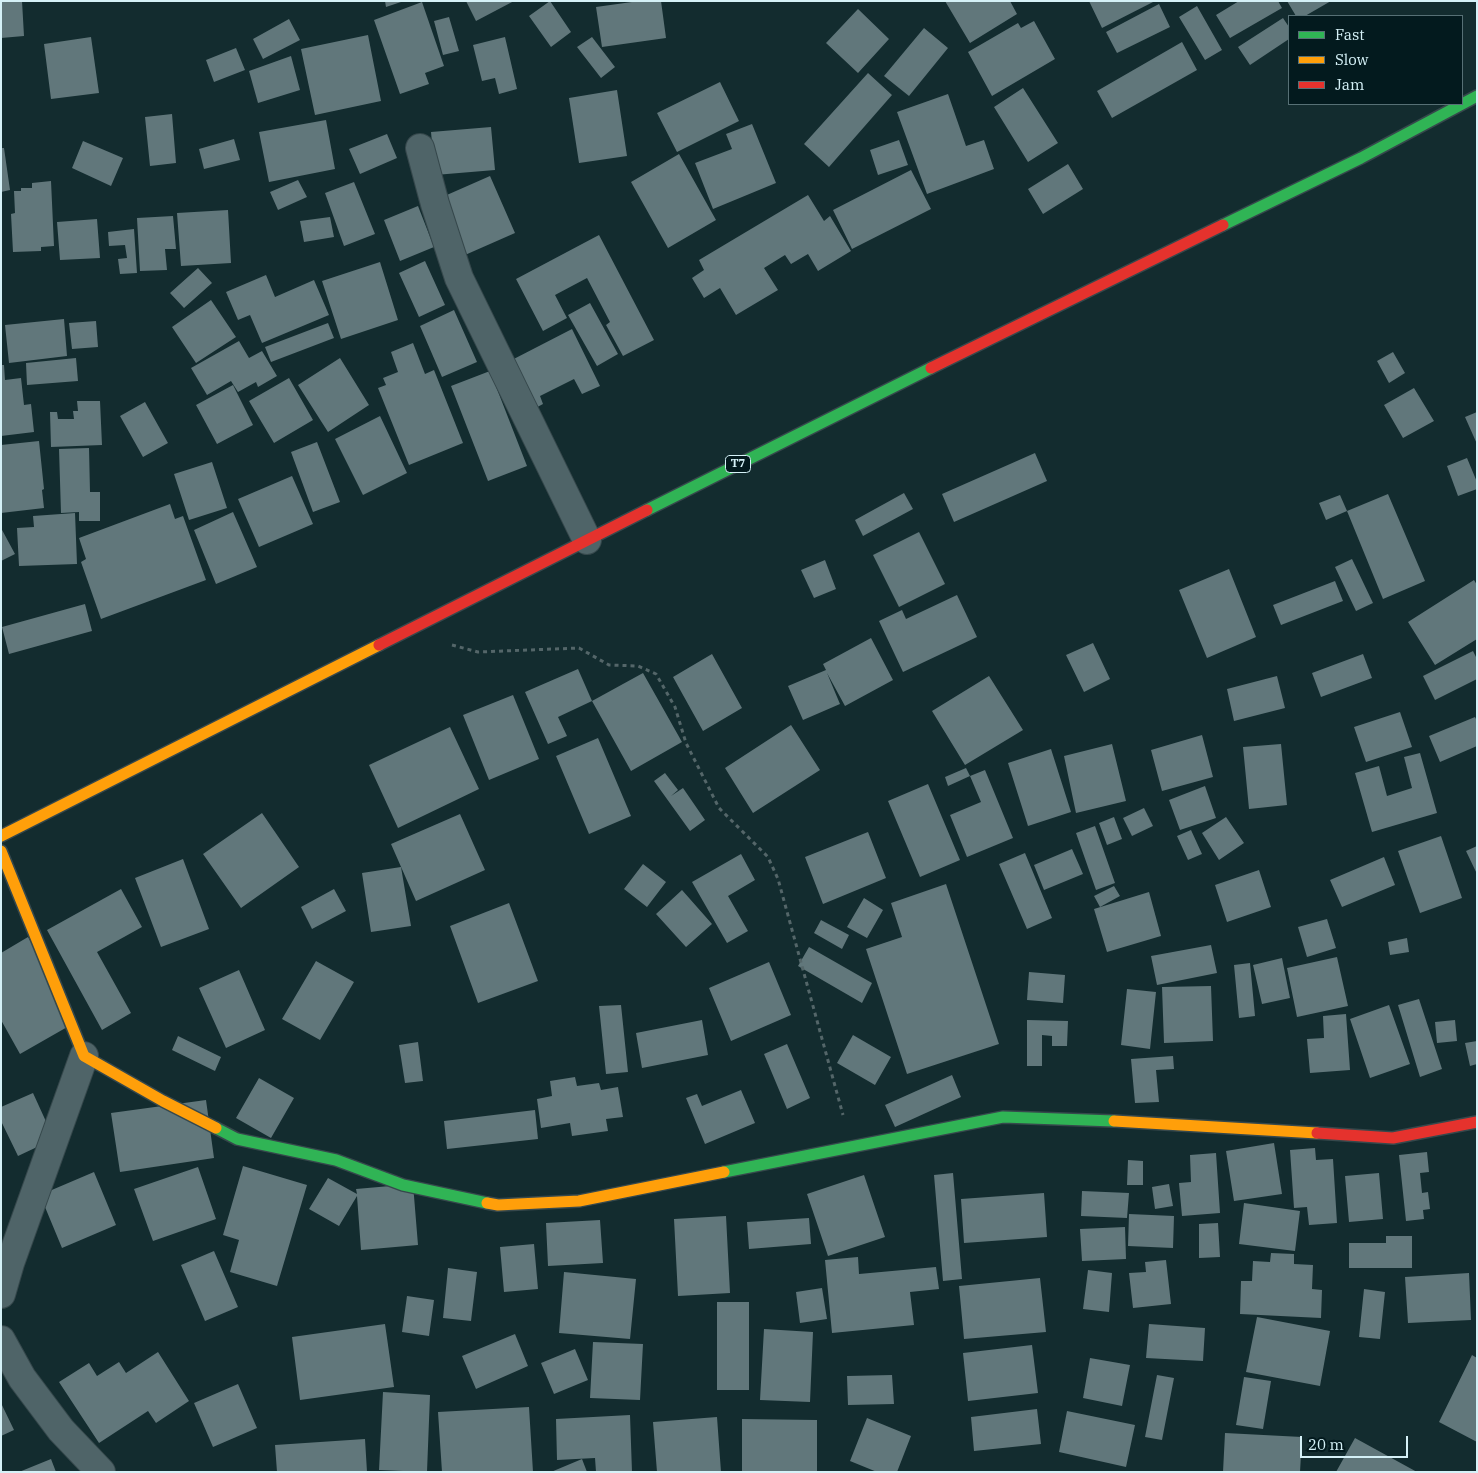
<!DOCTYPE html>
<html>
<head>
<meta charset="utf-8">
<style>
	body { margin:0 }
	#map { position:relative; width:1478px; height:1473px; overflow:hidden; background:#132c2f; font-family:"IBM Plex Serif",serif }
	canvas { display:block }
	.frame { position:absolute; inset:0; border:2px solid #d5f1f7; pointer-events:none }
	.legend { position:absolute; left:1288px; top:15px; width:175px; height:90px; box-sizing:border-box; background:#031a1e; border:1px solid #577075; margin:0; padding:6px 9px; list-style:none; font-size:15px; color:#d5f1f7 }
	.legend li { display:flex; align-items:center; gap:10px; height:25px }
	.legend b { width:25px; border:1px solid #577075 }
	.scale { position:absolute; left:1300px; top:1436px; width:108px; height:22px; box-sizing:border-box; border:2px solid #d5f1f7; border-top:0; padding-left:6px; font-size:15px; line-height:18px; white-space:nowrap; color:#d5f1f7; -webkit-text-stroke:4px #031a1e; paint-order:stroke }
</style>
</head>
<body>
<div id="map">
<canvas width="1478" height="1473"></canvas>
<div class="frame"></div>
<ul class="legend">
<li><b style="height:6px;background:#30b455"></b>Fast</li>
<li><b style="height:6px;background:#ff9f0a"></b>Slow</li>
<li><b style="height:6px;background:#e5322d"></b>Jam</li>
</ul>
<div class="scale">20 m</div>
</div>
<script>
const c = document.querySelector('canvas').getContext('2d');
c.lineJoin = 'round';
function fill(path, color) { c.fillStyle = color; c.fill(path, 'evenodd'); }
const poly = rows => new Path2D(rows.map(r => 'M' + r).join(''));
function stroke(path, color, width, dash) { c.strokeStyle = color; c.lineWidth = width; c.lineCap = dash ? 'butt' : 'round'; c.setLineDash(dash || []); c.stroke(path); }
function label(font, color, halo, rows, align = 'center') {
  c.font = font + ' "IBM Plex Serif",serif'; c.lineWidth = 5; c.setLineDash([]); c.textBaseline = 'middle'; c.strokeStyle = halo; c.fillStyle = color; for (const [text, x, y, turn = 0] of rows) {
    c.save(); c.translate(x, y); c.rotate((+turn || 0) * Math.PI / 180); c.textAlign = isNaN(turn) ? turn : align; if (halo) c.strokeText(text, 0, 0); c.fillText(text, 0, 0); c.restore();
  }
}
fill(poly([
	[1,1,22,1,24,36,1,38],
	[385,1,401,1,401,2,386,7],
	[466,1,514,1,476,21],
	[550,1,571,32,551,47,529,16],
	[639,1,661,1,666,38,602,47,596,7],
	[945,1,1010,1,1017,14,970,43],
	[1089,1,1155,1,1102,28],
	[1239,1,1278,1,1282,8,1230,38,1216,15],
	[1287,1,1331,1,1305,16,1296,16],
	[422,2,444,66,425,73,429,84,400,94,374,20],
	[1159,4,1170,27,1117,53,1106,32],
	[1197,6,1222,50,1205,60,1179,17],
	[858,9,889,39,858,73,826,43],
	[449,17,459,51,443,55,434,21],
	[1283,18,1289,27,1289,39,1250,65,1238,47],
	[289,19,300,40,263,59,253,39],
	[1034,21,1055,59,992,96,968,52,1018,23,1021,28],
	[924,28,948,48,909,96,884,76],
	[368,35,381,101,315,115,301,49],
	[91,37,99,93,51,99,44,44],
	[505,37,517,89,499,94,495,78,482,81,473,45],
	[592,37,615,67,601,78,577,47],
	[1182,42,1197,70,1112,118,1097,91],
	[236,48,245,70,214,82,206,60],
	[291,56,300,90,258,103,249,71],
	[868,73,892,95,829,167,804,144],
	[720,82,739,121,677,152,657,113],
	[1023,88,1058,143,1028,162,994,107],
	[617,90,627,156,579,163,569,98],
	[948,94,966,146,984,140,994,169,927,194,897,112],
	[172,114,176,163,150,166,145,117],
	[326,120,335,169,269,182,259,132],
	[752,124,776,183,713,209,695,163,732,149,726,134],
	[491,127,495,170,435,175,431,132],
	[387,134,397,158,360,174,349,149],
	[234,139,240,160,204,169,199,149],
	[899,140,908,165,878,175,870,150],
	[83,141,123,158,111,186,72,168],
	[1,148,4,148,10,190,1,192],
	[679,154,716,220,668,248,631,182],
	[1068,164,1083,189,1043,214,1028,189],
	[911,170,931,209,852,249,833,210],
	[490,176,515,233,465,255,440,198],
	[298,180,307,197,278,210,270,192],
	[51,181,54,246,41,247,41,251,13,252,11,214,15,213,14,191,21,191,21,188,32,188,32,183],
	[354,182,375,234,344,246,325,193],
	[808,195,824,221,830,216,851,251,818,271,808,254,791,264,785,255,764,268,778,290,736,315,720,288,704,298,692,278,704,270,699,260],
	[418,206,434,247,400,261,384,220],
	[228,210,231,263,181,266,177,213],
	[173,216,176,249,165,249,167,270,140,271,137,218],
	[330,217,334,237,304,242,300,221],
	[97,219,100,258,60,260,57,222],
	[134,229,137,273,120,274,118,259,127,258,125,245,109,246,108,232],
	[599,235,654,340,623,356,606,325,610,322,587,278,555,295,567,318,543,331,516,279],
	[425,261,445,305,419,317,399,273],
	[380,262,398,320,341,339,322,281],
	[198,268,212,283,184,308,170,293],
	[266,275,275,297,314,280,329,315,262,343,250,315,238,320,226,292],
	[211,300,236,337,196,363,172,327],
	[590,303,618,354,597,366,568,315],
	[454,310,477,362,442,377,420,326],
	[64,319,67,356,9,363,5,325],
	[96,321,98,347,72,349,69,323],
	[328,323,334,338,271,362,265,347],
	[572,329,600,386,582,394,574,379,540,396,543,404,530,411,506,363],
	[239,341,249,358,262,351,277,376,258,387,256,382,238,392,231,381,207,395,191,368],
	[413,343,425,374,434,370,463,443,409,465,378,388,386,385,383,378,398,372,391,352],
	[1393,352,1405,373,1389,383,1377,361],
	[76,358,78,381,27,385,26,363],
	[340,358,369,405,328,432,298,385],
	[1,365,4,365,5,380,21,378,24,405,31,404,34,432,1,436],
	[490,371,527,466,488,481,451,386],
	[289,378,313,420,274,443,249,401],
	[233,385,253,425,217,444,196,405],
	[1414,388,1434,421,1403,438,1384,405],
	[77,401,100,401,102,445,51,447,50,412,57,412,58,419,74,419,73,411,78,411],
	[145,402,168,443,143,457,120,416],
	[1477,412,1477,444,1465,417],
	[380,416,407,473,363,495,335,439],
	[39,441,44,489,42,490,44,508,1,513,1,445],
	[317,442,340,502,313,512,291,452],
	[89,448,90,492,100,492,100,521,79,521,79,512,61,513,59,449],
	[1035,453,1047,481,954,522,942,494],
	[1467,458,1477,482,1477,489,1458,496,1447,466],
	[212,462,227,508,189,520,174,474],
	[292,476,313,524,259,547,238,499],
	[904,493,913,509,863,536,855,520],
	[1388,494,1425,581,1383,599,1347,511],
	[1340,495,1347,511,1326,520,1319,503],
	[170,504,175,519,183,516,206,580,101,619,81,562,86,559,79,538],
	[233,512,257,567,216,584,194,530],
	[75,513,77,564,19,566,17,528,34,527,33,516],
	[1,528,15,554,1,561],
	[919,532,945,584,899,607,873,555],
	[1352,559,1373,603,1356,611,1335,567],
	[825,560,836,589,814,598,801,570],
	[1229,569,1256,637,1207,658,1179,590],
	[1474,580,1477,585,1477,639,1435,665,1408,622],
	[1335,581,1343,601,1281,625,1273,605],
	[957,595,977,637,903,672,879,621,902,610,906,619],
	[85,604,92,631,9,654,2,627],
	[871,638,893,680,845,706,827,673,840,704,803,720,788,686,826,670,823,664],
	[1093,643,1110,679,1084,692,1066,655],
	[1473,651,1477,659,1477,679,1435,700,1423,676],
	[712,654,742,708,703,731,673,677],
	[1363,654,1372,678,1321,697,1312,673],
	[578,669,592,701,558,717,567,736,548,744,525,692],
	[643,673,682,742,631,771,592,701],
	[989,676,1023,730,965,765,932,711],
	[1277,676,1285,708,1234,721,1227,689],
	[513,695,539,759,489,780,463,715],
	[1400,712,1412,747,1366,762,1354,727],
	[1475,717,1477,721,1477,746,1440,762,1429,736],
	[791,725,820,770,753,813,725,768],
	[450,727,479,789,398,828,369,765],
	[1202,735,1213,777,1162,791,1151,750],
	[598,738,631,816,589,834,556,756],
	[1112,744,1126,801,1076,813,1064,756],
	[1281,744,1287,805,1249,809,1243,747],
	[1051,749,1071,812,1028,826,1008,763],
	[1420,753,1437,813,1372,832,1355,773,1379,766,1387,796,1412,788,1404,757],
	[966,768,970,776,948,786,945,777],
	[985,770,1013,838,967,857,950,815,981,802,970,776],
	[665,773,678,790,671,796,683,788,705,820,690,831,654,781],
	[928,784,960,860,920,877,888,801],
	[1205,786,1216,818,1180,830,1169,800],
	[1144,808,1153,826,1132,836,1123,818],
	[262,813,299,867,241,908,203,854],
	[460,814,485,870,416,901,391,844],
	[1114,817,1122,839,1107,845,1099,823],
	[1226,817,1244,843,1219,860,1202,833],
	[1095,826,1115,883,1096,890,1076,833],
	[1191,830,1202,854,1188,860,1177,836],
	[868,832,886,878,823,904,805,857],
	[1441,836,1462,898,1420,913,1398,851],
	[1477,846,1477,874,1466,851],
	[1072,849,1083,874,1044,890,1034,865],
	[1025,853,1052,918,1027,929,999,864],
	[741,854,755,880,728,896,748,931,727,943,692,882],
	[1384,857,1395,885,1342,907,1330,880],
	[183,859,209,929,161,947,135,878],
	[643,864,666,882,647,907,624,889],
	[401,867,411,926,371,932,362,873],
	[1259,870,1271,907,1227,922,1215,885],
	[946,884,999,1044,907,1074,866,949,902,937,891,903],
	[1114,886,1120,896,1100,907,1094,896],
	[121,889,142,927,97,952,131,1013,102,1030,47,930],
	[334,889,346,911,312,929,301,907],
	[682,890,712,924,686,947,656,914],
	[1149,892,1161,936,1107,952,1094,909],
	[864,898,883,910,867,938,847,927],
	[509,903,538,981,478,1003,450,926],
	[1327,919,1336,948,1307,957,1298,927],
	[821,920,849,935,842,949,814,933],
	[28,937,76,1022,20,1054,1,1020,1,953],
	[1407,938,1409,952,1390,955,1388,942],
	[1211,945,1217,973,1157,985,1151,956],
	[809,947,872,983,862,1003,798,966],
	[1337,957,1348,1006,1297,1017,1287,968],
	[1282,958,1290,998,1262,1004,1253,965],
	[316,961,354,982,320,1040,282,1019],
	[769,962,791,1015,731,1041,709,988],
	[1250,963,1255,1016,1239,1018,1234,965],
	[239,970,265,1030,226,1048,199,988],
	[1029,972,1065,975,1063,1003,1027,1000],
	[1211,986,1213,1041,1164,1043,1162,987],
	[1127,989,1156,992,1150,1049,1121,1045],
	[1419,999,1442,1069,1420,1077,1398,1005],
	[621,1005,628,1072,606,1074,599,1006],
	[1389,1005,1410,1064,1370,1078,1350,1019],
	[1346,1014,1350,1070,1310,1073,1307,1039,1324,1038,1323,1016],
	[702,1020,708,1055,642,1068,636,1033],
	[1027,1020,1068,1021,1067,1046,1052,1046,1052,1036,1042,1035,1042,1066,1027,1066],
	[1455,1020,1457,1041,1437,1043,1435,1022],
	[853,1035,891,1057,875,1085,837,1063],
	[178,1036,221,1057,215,1071,172,1050],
	[1477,1041,1477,1064,1470,1066,1465,1043],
	[418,1042,423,1081,405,1083,399,1045],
	[787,1044,810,1098,787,1109,764,1054],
	[1173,1056,1174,1069,1156,1070,1159,1102,1135,1103,1131,1059],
	[952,1075,961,1097,895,1127,885,1105],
	[575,1077,577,1086,599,1083,601,1090,618,1087,623,1117,606,1119,608,1131,572,1136,570,1123,541,1128,537,1099,552,1096,550,1081],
	[259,1078,294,1098,271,1138,236,1118],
	[741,1090,755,1123,705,1144,686,1098,697,1094,702,1106],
	[33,1093,54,1139,18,1156,1,1121,1,1107],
	[206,1100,214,1158,120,1172,111,1113],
	[535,1110,538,1139,447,1149,444,1121],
	[1274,1143,1282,1194,1234,1201,1226,1151],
	[1315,1148,1316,1160,1333,1159,1337,1223,1309,1225,1307,1207,1294,1208,1290,1150],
	[1427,1152,1429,1172,1420,1173,1422,1193,1428,1192,1430,1209,1423,1210,1424,1219,1406,1221,1399,1155],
	[1216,1153,1220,1213,1182,1216,1179,1183,1191,1182,1190,1155],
	[1128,1160,1143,1161,1143,1185,1127,1185],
	[243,1166,307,1185,277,1286,230,1272,239,1240,223,1235],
	[198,1167,216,1219,153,1241,134,1189],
	[94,1172,116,1225,62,1248,40,1195],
	[953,1173,962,1279,943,1281,934,1175],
	[1379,1173,1383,1219,1349,1222,1345,1176],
	[864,1175,885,1237,828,1256,807,1194],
	[328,1178,357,1194,356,1189,413,1184,418,1245,361,1250,357,1196,339,1226,309,1209],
	[1169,1184,1173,1206,1155,1209,1152,1187],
	[1082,1191,1129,1193,1127,1218,1081,1216],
	[1044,1193,1047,1237,964,1243,961,1199],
	[1244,1203,1300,1211,1295,1251,1239,1244],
	[1129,1214,1174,1216,1173,1248,1128,1246],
	[726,1216,730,1293,678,1296,674,1219],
	[809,1218,811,1244,749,1249,747,1222],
	[600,1220,603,1263,548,1266,546,1223],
	[1218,1223,1220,1257,1199,1258,1199,1224],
	[1125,1227,1126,1259,1082,1261,1080,1229],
	[1386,1236,1412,1236,1412,1268,1349,1268,1349,1243,1386,1243],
	[534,1244,538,1289,504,1292,500,1247],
	[214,1251,238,1307,205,1321,181,1265],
	[1271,1253,1294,1254,1294,1264,1313,1265,1312,1289,1322,1290,1321,1318,1240,1314,1241,1281,1252,1281,1253,1261,1270,1262],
	[858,1257,859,1274,936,1267,939,1289,910,1292,914,1325,832,1333,825,1260],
	[1166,1260,1171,1304,1133,1308,1129,1273,1146,1272,1145,1262],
	[448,1268,477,1272,471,1321,443,1318],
	[1088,1270,1112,1273,1109,1312,1083,1309],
	[564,1272,636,1279,630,1339,559,1333],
	[1469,1273,1471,1320,1408,1323,1405,1277],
	[1040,1278,1046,1332,964,1339,959,1286],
	[822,1288,827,1319,800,1323,796,1292],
	[1364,1289,1385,1292,1380,1339,1359,1337],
	[407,1296,434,1300,429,1336,402,1332],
	[717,1302,749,1302,749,1390,717,1390],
	[1257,1317,1330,1331,1320,1386,1246,1372],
	[385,1324,394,1387,300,1400,292,1337],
	[1149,1324,1205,1328,1203,1361,1146,1358],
	[764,1329,813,1332,810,1402,760,1400],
	[515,1334,528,1366,476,1389,462,1356],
	[593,1342,643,1344,640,1400,590,1398],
	[1032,1345,1038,1393,968,1401,963,1353],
	[575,1349,588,1380,554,1394,541,1363],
	[158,1352,189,1401,156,1423,148,1411,99,1443,59,1382,89,1363,97,1376,119,1362,126,1373],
	[1472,1355,1477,1358,1477,1442,1439,1422],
	[1090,1358,1130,1365,1122,1406,1083,1398],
	[892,1375,894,1404,848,1405,847,1376],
	[1157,1375,1174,1378,1162,1440,1145,1437],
	[1244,1377,1271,1381,1263,1429,1236,1425],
	[238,1384,257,1428,213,1447,194,1403],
	[383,1392,430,1395,427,1472,379,1470],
	[1,1403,14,1430,1,1436],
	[529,1407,533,1472,442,1472,438,1412],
	[1037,1409,1041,1444,974,1451,971,1417],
	[1067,1411,1135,1425,1126,1467,1059,1452],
	[630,1415,632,1472,596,1472,595,1458,557,1460,556,1419],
	[717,1417,721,1472,657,1472,653,1422],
	[867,1418,911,1436,897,1472,877,1472,850,1461],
	[742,1419,817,1420,817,1472,742,1472],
	[1225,1433,1302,1437,1300,1472,1223,1472],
	[1355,1438,1417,1472,1336,1472],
	[365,1439,367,1472,277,1472,275,1445],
	[51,1459,56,1472,19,1472],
	[582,1459,587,1472,551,1472]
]), '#61777b');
const street = poly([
	[420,148,435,204,459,278,587,540],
	[1,1294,10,1263,84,1056],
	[1,1340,22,1378,61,1430,101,1472]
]);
const fast = poly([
	[1223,225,1361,158,1477,96],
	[647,510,931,368],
	[216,1128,237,1139,336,1160,403,1185,487,1203],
	[724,1172,1003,1117,1114,1121]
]);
const slow = poly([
	[1,836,379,645],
	[1,851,84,1056,163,1101,216,1128],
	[1114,1121,1317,1133],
	[487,1203,498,1205,579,1201,724,1172]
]);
const jam = poly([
	[931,368,1223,225],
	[379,645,647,510],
	[1317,1133,1393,1138,1477,1122]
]);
stroke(street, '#36484c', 30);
stroke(fast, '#36484c', 14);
stroke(slow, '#36484c', 14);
stroke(jam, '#36484c', 14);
stroke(poly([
	[452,645,478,652,579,648,609,665,638,666,656,674,675,707,686,743,719,808,768,857,778,879,843,1115]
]), '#546669', 3, [4, 4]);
stroke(street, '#4f6468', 28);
stroke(fast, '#30b455', 11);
stroke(slow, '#ff9f0a', 11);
stroke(jam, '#e5322d', 11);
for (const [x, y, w] of [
	[738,464,25]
]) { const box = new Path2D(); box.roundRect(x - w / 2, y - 8.5, w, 17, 4); c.fillStyle = '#031a1e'; c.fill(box); stroke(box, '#d5f1f7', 1); }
label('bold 11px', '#d5f1f7', null, [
	["T7",738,464]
]);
</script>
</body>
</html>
